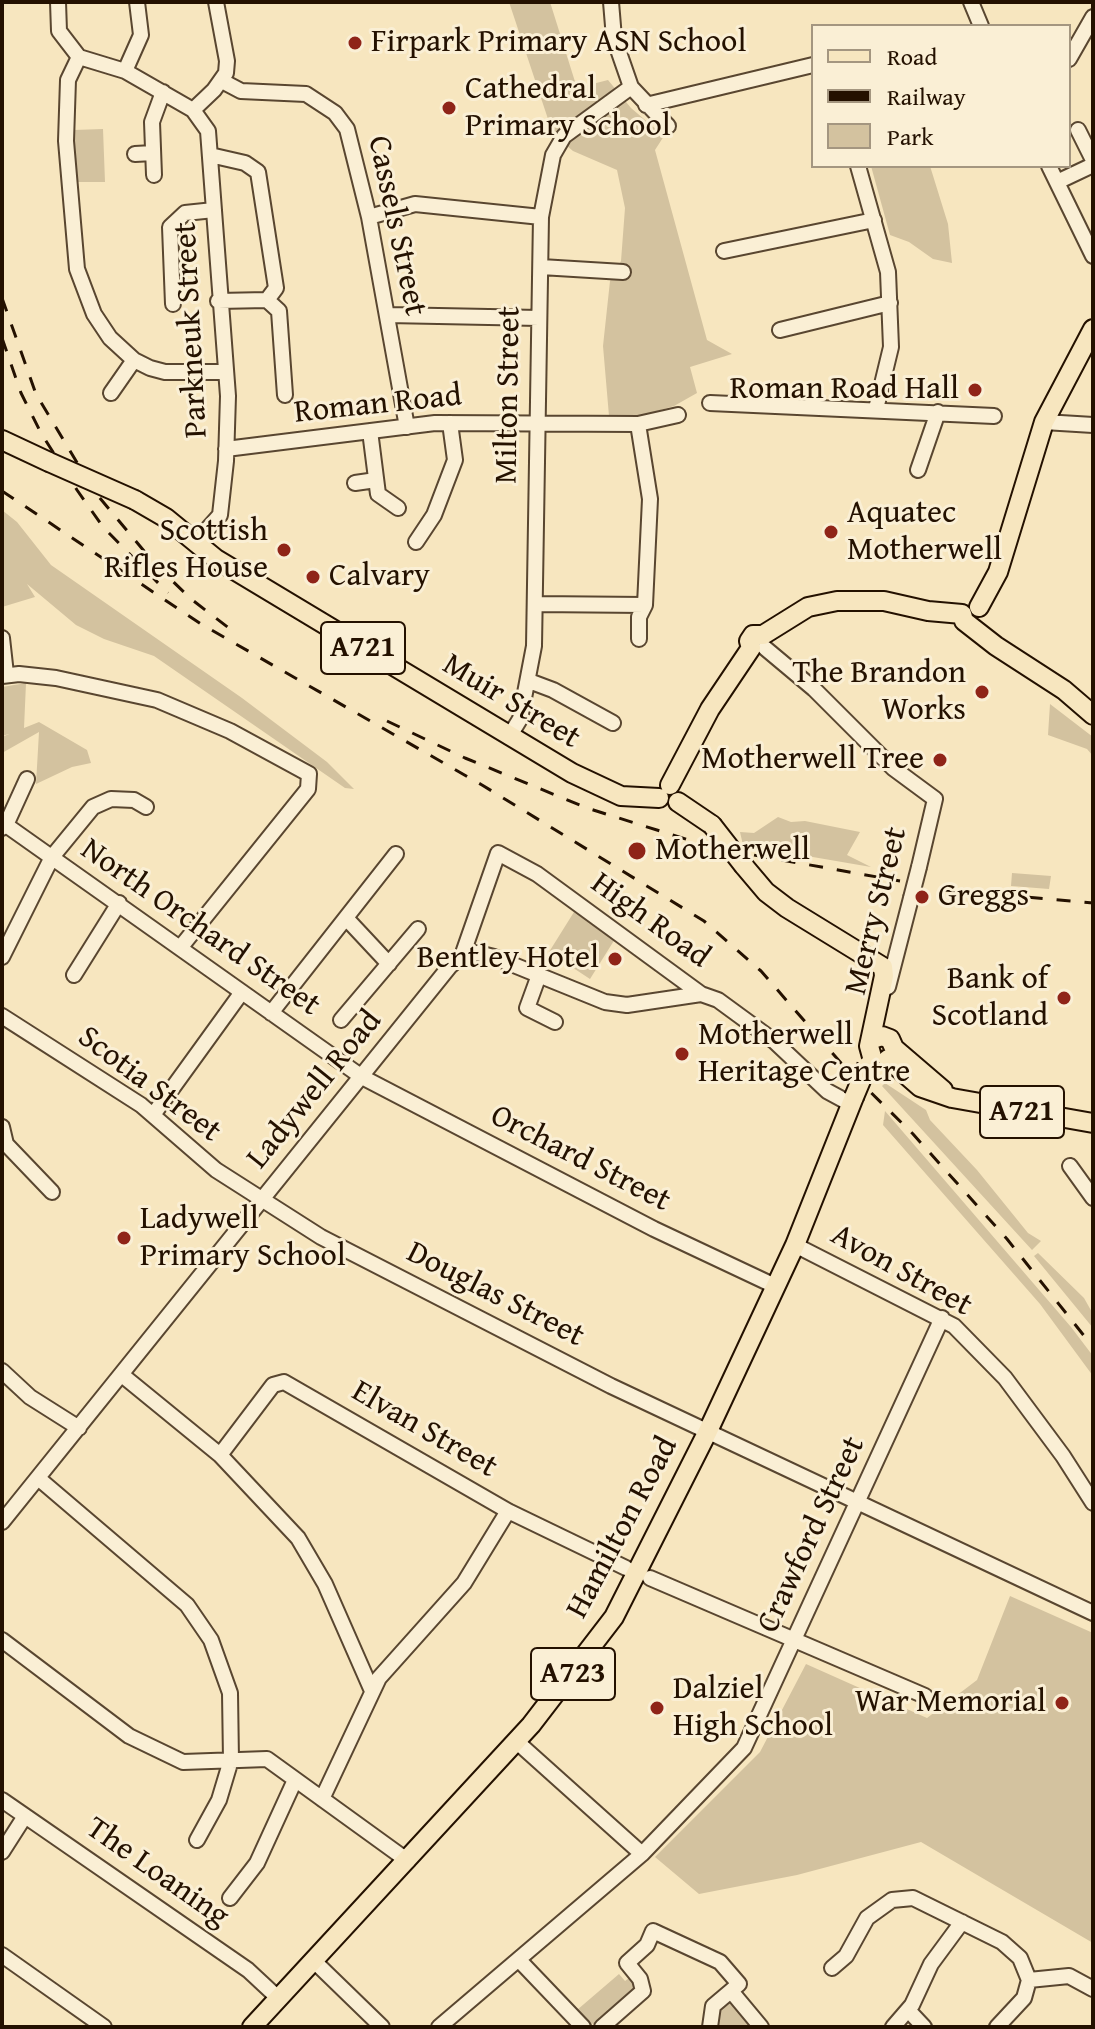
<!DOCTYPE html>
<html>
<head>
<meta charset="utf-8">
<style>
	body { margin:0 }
	#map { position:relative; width:1095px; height:2029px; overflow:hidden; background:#f7e6bf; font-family:"Gentium Book Plus",serif }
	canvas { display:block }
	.frame { position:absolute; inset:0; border:4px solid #241100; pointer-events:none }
	.legend { position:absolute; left:811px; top:24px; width:260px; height:144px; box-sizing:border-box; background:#faefd5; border:2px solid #a49680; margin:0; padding:10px 14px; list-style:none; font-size:24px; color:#241100 }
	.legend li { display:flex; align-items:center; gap:16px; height:40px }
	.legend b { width:40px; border:2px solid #a49680 }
</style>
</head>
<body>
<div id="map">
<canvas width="1095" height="2029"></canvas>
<div class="frame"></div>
<ul class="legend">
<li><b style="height:10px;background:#f7e6bf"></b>Road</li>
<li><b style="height:10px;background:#241100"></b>Railway</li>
<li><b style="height:22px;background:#d3c29f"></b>Park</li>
</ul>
</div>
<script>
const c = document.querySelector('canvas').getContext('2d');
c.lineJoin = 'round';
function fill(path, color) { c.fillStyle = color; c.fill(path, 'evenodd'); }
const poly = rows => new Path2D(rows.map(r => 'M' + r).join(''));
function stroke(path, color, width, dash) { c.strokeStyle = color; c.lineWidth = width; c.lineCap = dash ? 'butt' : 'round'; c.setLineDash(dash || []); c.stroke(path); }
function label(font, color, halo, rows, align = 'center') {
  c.font = font + ' "Gentium Book Plus",serif'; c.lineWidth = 6; c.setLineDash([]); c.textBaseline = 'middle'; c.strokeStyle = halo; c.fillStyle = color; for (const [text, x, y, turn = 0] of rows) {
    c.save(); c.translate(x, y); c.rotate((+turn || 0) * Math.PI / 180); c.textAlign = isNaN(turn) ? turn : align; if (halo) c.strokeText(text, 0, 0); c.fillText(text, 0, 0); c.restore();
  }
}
fill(poly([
	[509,2,550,2,577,88,608,80,631,108,664,136,655,150,707,340,732,354,690,367,697,393,674,406,637,417,609,416,603,346,610,281,621,261,625,208,617,170,573,151,553,134],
	[103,129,105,182,77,182,74,130],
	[871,166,930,166,948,224,952,263,933,259,909,242,890,235],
	[2,510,17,522,51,565,242,698,327,762,354,789,345,788,154,656,104,639,76,625,27,584,35,597,2,607],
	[26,683,24,728,39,722,87,750,91,763,72,767,36,784,39,732,2,753,2,737,9,734,2,736,2,687],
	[1050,704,1093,737,1093,756,1087,749,1048,735],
	[778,817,791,822,805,821,860,832,847,855,871,867,743,845,740,832,754,833],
	[1012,873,1051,876,1049,889,1011,886],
	[574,912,615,939,590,979,549,952],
	[885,1083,926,1110,930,1120,977,1170,1028,1233,1041,1241,1032,1250,882,1086],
	[885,1111,1071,1327,1093,1356,1093,1376,1040,1304,883,1125],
	[1038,1253,1084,1298,1093,1314,1093,1328,1034,1256],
	[1010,1596,1093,1633,1093,1943,921,1842,797,1875,699,1894,655,1857,760,1752,806,1664,927,1718,977,1680],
	[619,1974,625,1981,632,1976,638,1991,597,2025,587,2022,577,2010],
	[731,1998,753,2027,717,2027,719,2007]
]), '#d3c29f');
const minor = poly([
	[58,2,59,31,79,57,125,71,193,110,208,131,228,396,226,461,220,515,195,543],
	[611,2,614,38,631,87,668,126],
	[971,2,981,26],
	[79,57,68,80,66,141,77,269,94,314,110,338,134,360,150,368,165,372,225,372],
	[1069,59,1093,17],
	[125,71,141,35,137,2],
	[222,81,241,91,306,94,335,113,347,129,369,217,407,427],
	[646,105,813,65],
	[193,110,214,90,226,73,227,61,216,2],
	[1078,130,1093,160],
	[135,154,153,153],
	[210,155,245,163,258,172,276,288,267,300],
	[858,166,888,272,891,347,876,409],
	[1049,166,1093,256],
	[154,175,152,122,163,92],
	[1057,182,1093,165],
	[369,217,415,204,541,217],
	[724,251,874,220],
	[541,267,623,272],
	[218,301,267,300,279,311,285,395],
	[173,304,170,227,185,213,214,210],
	[388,315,539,318],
	[780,330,890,303],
	[111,393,134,360],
	[710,403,994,416],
	[1044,422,1093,425],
	[638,424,650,499,645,605,639,617,639,639],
	[370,431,378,494,398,508],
	[226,449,435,423,638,424,678,415],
	[918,470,938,412],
	[355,483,376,480],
	[416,542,434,515,455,460,450,423],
	[535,604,645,605],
	[2,638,6,674],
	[765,648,814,689,893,768,935,799,919,867],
	[2,676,19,674,56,678,157,700,230,731,309,774,308,789,180,948],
	[529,681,553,690,613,723],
	[509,737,520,719,534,646,541,217,553,155,564,136,631,87],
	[6,825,27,779],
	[2,828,6,825,362,1077,654,1229,775,1286],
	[346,918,389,964],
	[462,956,498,853,537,874,701,994,718,1000,774,1041,827,1091,851,1104],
	[462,956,478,953,494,957,605,1002,627,1005,701,994],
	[2,957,52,857,93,807,111,799,134,800,146,807],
	[74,975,119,903],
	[539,975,527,1008,555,1022],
	[888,987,911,898],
	[271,1013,396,854],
	[2,1016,141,1105,216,1170,321,1237,611,1386,1093,1613],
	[341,1020,418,929],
	[153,1115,242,992],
	[2,1127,6,1144,52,1192],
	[1070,1166,1093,1198],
	[795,1245,954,1326,1005,1378,1063,1456,1093,1503],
	[2,1371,30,1397,79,1428],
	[122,1375,220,1455,298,1538,325,1584,372,1691],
	[220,1455,273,1385,284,1382,508,1511,626,1568],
	[38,1478,187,1605,211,1640,230,1693,231,1760,219,1800,197,1840],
	[2,1522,450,966,462,956],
	[650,1578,925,1696],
	[2,1640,129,1736,183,1762,267,1759,408,1861],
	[516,1741,642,1854],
	[322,1799,379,1678,464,1583,508,1511],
	[2,1800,248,1970,277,1997],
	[2,1852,25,1816],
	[230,1898,257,1863,295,1780],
	[2,1955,104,2027],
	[519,1960,583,2027],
	[314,1961,382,2027],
	[832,1968,846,1956,867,1918,892,1900,913,1898,1002,1942,1020,1958,1029,1980,1024,1998,997,2027],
	[1029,1980,1069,1976,1093,1989],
	[731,1991,761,2027],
	[908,2010,924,2027],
	[439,2027,642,1854,744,1748,942,1318],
	[602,2027,643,1991,640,1979,627,1963,647,1945,653,1931,720,1962,739,1984,713,2006,710,2027],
	[893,2027,912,2005,931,1964,962,1922]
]);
const major = poly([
	[2,440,49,462],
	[135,500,166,518,216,559,572,773,621,796,659,798],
	[979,607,998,572,1044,422,1093,329],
	[962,614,964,621,996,646,1064,690,1093,715],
	[751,648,749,641,753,635,763,635,808,607,837,601,884,601,928,611,962,614],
	[670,785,710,709,751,648],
	[678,802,712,825],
	[744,866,766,892,787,908,883,967,884,976,869,1046,872,1057],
	[873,1039,882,1036,890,1039,894,1048,943,1090],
	[888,1059,920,1087,952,1098,1093,1123],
	[252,2027,531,1725,614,1617,708,1431,795,1245,854,1097]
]);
stroke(minor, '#594630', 18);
stroke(major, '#241100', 22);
stroke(minor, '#faefd5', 14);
stroke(major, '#f7e6bf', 18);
stroke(poly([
	[2,298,36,394,94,491,154,563,191,599,238,635],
	[2,338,21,393,41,433,77,490,103,527,168,593],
	[2,491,201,624,482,785,704,921,761,971,841,1063,913,1134,1007,1239,1093,1347],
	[387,721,465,758,587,808,714,848,900,881],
	[945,890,1093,903]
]), '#241100', 3, [14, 14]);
const minorBridge = poly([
	[911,898,919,867]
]);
const majorBridge = poly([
	[49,462,135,500],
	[712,825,744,866],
	[854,1097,867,1066]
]);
stroke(minorBridge, '#594630', 18, []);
stroke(majorBridge, '#241100', 22, []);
stroke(minorBridge, '#faefd5', 14);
stroke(majorBridge, '#f7e6bf', 18);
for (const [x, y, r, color] of [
	[355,43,8,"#8f2418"],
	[449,108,8,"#8f2418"],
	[975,390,8,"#8f2418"],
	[831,532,8,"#8f2418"],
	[284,550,8,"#8f2418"],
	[313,577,8,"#8f2418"],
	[982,692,8,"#8f2418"],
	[940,760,8,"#8f2418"],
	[637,851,10,"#8f2418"],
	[922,897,8,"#8f2418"],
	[615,959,8,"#8f2418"],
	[1064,998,8,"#8f2418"],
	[682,1054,8,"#8f2418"],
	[124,1238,8,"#8f2418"],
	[1062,1703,8,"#8f2418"],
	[657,1708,8,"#8f2418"]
]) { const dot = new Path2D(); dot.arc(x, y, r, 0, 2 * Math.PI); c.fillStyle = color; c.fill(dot); stroke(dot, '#faefd5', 3); }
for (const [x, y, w] of [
	[363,648,84],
	[1022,1112,84],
	[573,1674,84]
]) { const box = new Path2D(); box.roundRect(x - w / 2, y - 26, w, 52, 6); c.fillStyle = '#faefd5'; c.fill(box); stroke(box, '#241100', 2); }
label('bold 30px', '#241100', null, [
	["A721",363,648],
	["A721",1022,1112],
	["A723",573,1674]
]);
label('32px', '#241100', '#faefd5', [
	["Firpark Primary ASN School",371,43],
	["Cathedral",465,90],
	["Primary School",465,127],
	["Roman Road Hall",959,390,"right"],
	["Aquatec",847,514],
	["Motherwell",847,551],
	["Scottish",268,532,"right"],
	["Rifles House",268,569,"right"],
	["Calvary",329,577],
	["The Brandon",966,674,"right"],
	["Works",966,711,"right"],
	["Motherwell Tree",924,760,"right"],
	["Motherwell",655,851],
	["Greggs",938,897],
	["Bentley Hotel",599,959,"right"],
	["Bank of",1048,980,"right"],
	["Scotland",1048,1017,"right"],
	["Motherwell",698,1036],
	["Heritage Centre",698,1073],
	["Ladywell",140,1220],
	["Primary School",140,1257],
	["Dalziel",673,1690],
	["High School",673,1727],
	["War Memorial",1046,1703,"right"]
], 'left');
label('32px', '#241100', '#faefd5', [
	["Cassels Street",396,226,78],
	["Parkneuk Street",192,330,-93],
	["Milton Street",509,395,-89],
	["Roman Road",378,405,-6],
	["Muir Street",511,702,31],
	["Merry Street",877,911,-76],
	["High Road",650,921,36],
	["North Orchard Street",200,928,35],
	["Scotia Street",149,1085,37],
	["Ladywell Road",315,1090,-51],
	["Orchard Street",580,1159,27],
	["Avon Street",901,1271,29],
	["Douglas Street",495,1295,27],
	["Elvan Street",424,1430,30],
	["Hamilton Road",623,1528,-62],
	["Crawford Street",812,1535,-65],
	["The Loaning",157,1873,35]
]);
</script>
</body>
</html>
